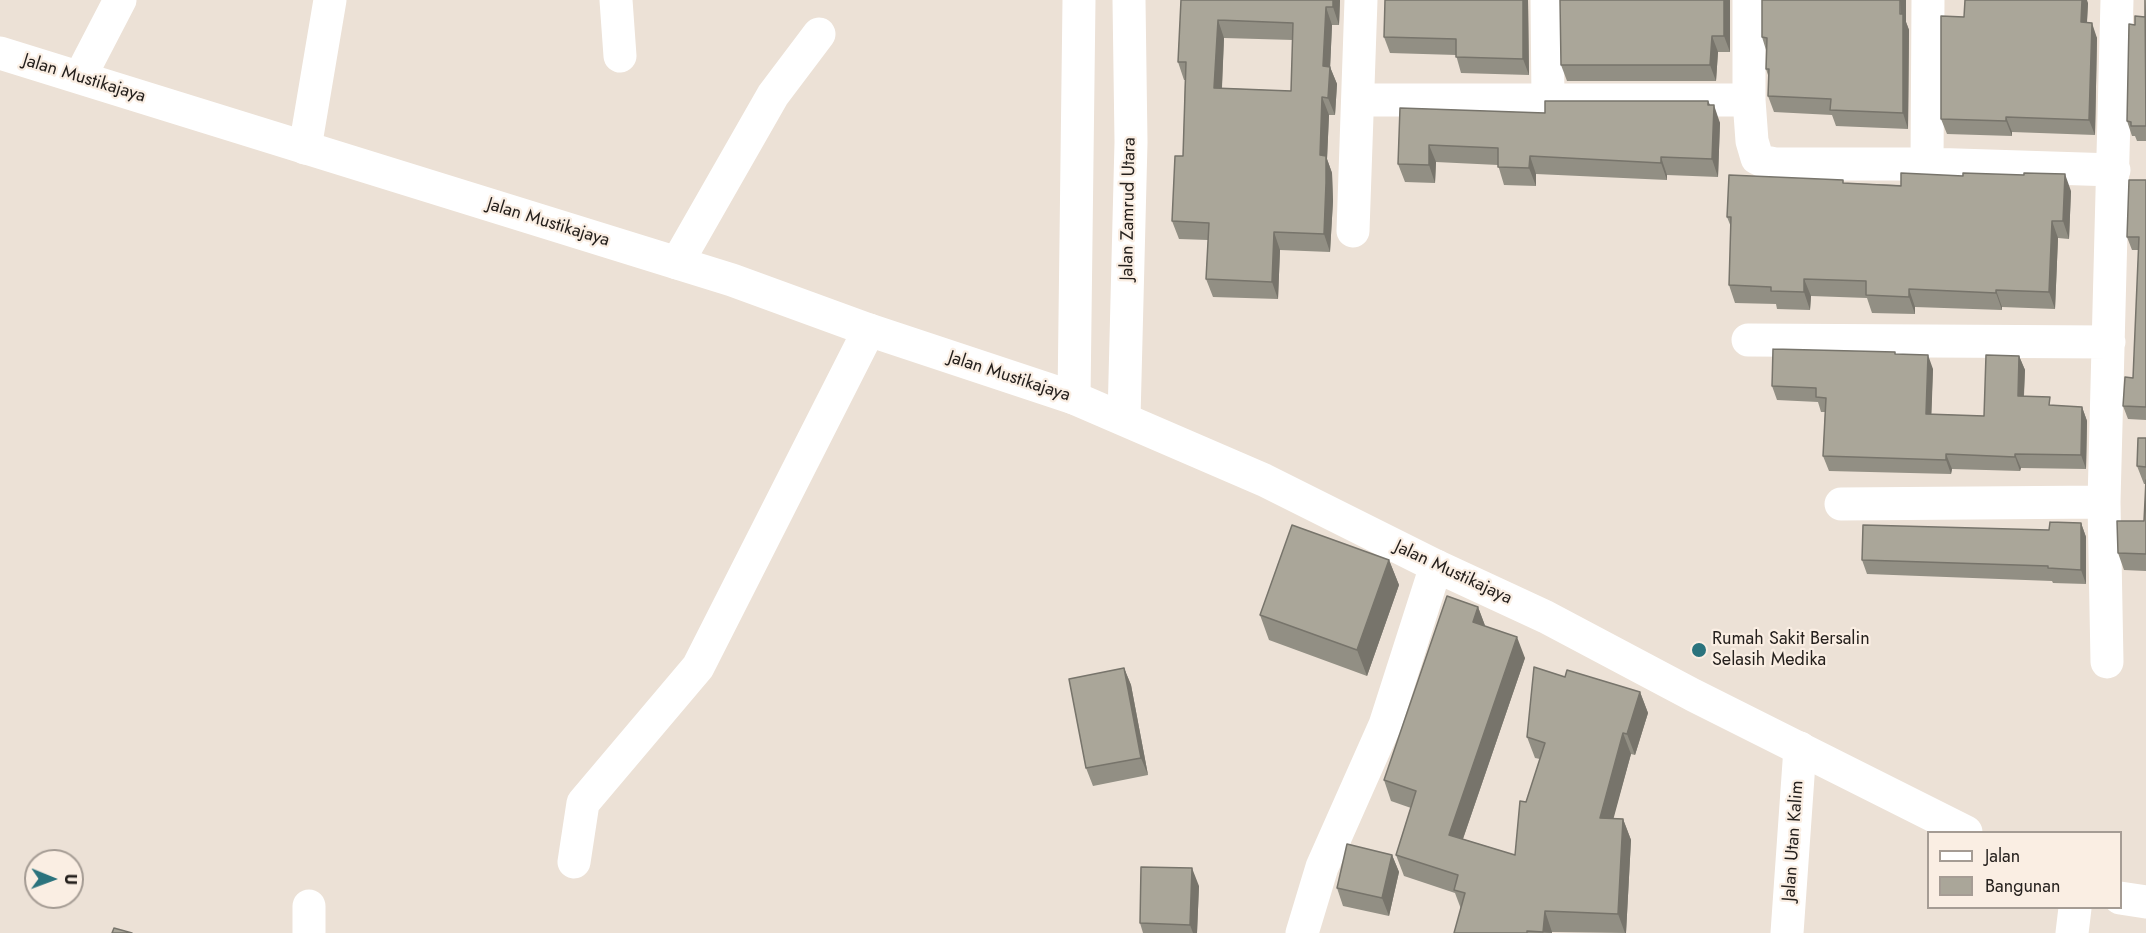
<!DOCTYPE html>
<html>
<head>
<meta charset="utf-8">
<style>
	body { margin:0 }
	#map { position:relative; width:2146px; height:933px; overflow:hidden; background:#ece1d6; font-family:Jost,sans-serif }
	canvas { display:block }
	.legend { position:absolute; left:1927px; top:831px; width:195px; height:78px; box-sizing:border-box; background:#faeee3; border:2px solid #a59c94; margin:0; padding:8px 10px; list-style:none; font-size:18px; color:#25201d }
	.legend li { display:flex; align-items:center; gap:12px; height:30px }
	.legend b { width:30px; border:2px solid #a59c94 }
	.north { position:absolute; left:24px; top:849px; width:60px; height:60px; box-sizing:border-box; background:#faeee3; border:2px solid #a59c94; border-radius:50%; rotate:91deg; font-size:16px; font-weight:700; line-height:24px; text-align:center; color:#25201d }
	.north::after { content:''; display:block; margin:auto; width:21px; height:27px; background:#2b737d; clip-path:polygon(50% 0,100% 100%,50% 72%,0 100%) }
</style>
</head>
<body>
<div id="map">
<canvas width="2146" height="933"></canvas>
<ul class="legend">
<li><b style="height:8px;background:#fff"></b>Jalan</li>
<li><b style="height:16px;background:#aaa699"></b>Bangunan</li>
</ul>
<div class="north">U</div>
</div>
<script>
const c = document.querySelector('canvas').getContext('2d');
c.lineJoin = 'round';
const poly = rows => new Path2D(rows.map(r => 'M' + r).join(''));
function stroke(path, color, width, dash) { c.strokeStyle = color; c.lineWidth = width; c.lineCap = dash ? 'butt' : 'round'; c.setLineDash(dash || []); c.stroke(path); }
function fill(path, color) { c.fillStyle = color; c.fill(path, 'evenodd'); }
function label(font, color, halo, rows, align = 'center') {
  c.font = font + ' Jost,sans-serif'; c.lineWidth = 4.5; c.setLineDash([]); c.textBaseline = 'middle'; c.strokeStyle = halo; c.fillStyle = color; for (const [text, x, y, turn = 0] of rows) {
    c.save(); c.translate(x, y); c.rotate((+turn || 0) * Math.PI / 180); c.textAlign = isNaN(turn) ? turn : align; if (halo) c.strokeText(text, 0, 0); c.fillText(text, 0, 0); c.restore();
  }
}
stroke(poly([
	[616,0,620,56],
	[1547,0,1548,100],
	[1749,0,1749,100,1752,141,1757,158,1765,162,1775,164,1927,164,2114,170],
	[80,77,120,0],
	[1358,100,1749,100],
	[305,148,330,0],
	[1927,164,1928,0],
	[1353,231,1361,0],
	[677,263,773,95,819,34],
	[1748,340,2109,342],
	[1074,398,1079,0],
	[1124,418,1131,142,1129,0],
	[1841,504,2104,502],
	[2107,662,2104,502,2117,0],
	[574,862,583,803,698,667,869,330],
	[309,906,309,933],
	[1302,933,1322,867,1385,725,1436,566],
	[1787,933,1800,748],
	[2072,933,2075,908]
]), '#fff', 33);
stroke(poly([
	[0,53,732,280,869,330,1074,398,1264,480,1436,566,1546,617,1693,695,1966,832],
	[2120,898,2146,902]
]), '#fff', 33);
fill(poly([
	[1181,0,1340,0,1339,25,1332,25,1330,67,1337,84,1335,115,1329,115,1327,159,1332,173,1333,201,1330,252,1280,250,1278,299,1213,297,1206,279,1208,240,1179,239,1172,221,1183,156,1185,80,1184,80,1178,62],
	[1224,38,1293,40,1291,91,1222,88],
	[1528,0,1529,75,1461,73,1456,55,1390,53,1384,37],
	[1730,0,1730,52,1718,52,1716,81,1567,81,1561,65],
	[2146,0,2146,141,2137,141,2135,136,2132,136,2127,121,2135,25,2145,17],
	[2088,3,2087,23,2097,38,2095,135,2012,132,2012,136,1947,134,1941,119,1964,17],
	[1906,22,1909,30,1908,129,1836,126,1832,115,1774,112,1768,96,1769,78,1766,69,1766,50,1762,37],
	[1708,101,1720,123,1718,177,1667,175,1667,180,1536,174,1536,186,1504,185,1498,165,1436,162,1435,183,1405,182,1398,164,1400,108,1545,113],
	[2146,180,2146,420,2128,419,2123,406,2133,378,2139,250,2132,250,2127,237],
	[1844,183,2071,191,2069,239,2058,238,2055,309,2002,307,2002,310,1915,307,1915,314,1872,313,1867,298,1811,296,1810,310,1777,309,1776,304,1735,303,1729,285,1731,227,1727,217],
	[1896,354,1933,369,1931,414,1984,416,2019,356,2025,370,2024,396,2053,406,2082,407,2087,421,2086,469,2021,468,2020,471,1952,469,1951,474,1829,471,1823,456,1825,412,1821,412,1818,402,1777,400,1772,386],
	[2146,438,2146,571,2124,570,2118,553,2144,521,2146,484,2144,484,2137,466],
	[2081,523,2086,537,2086,584,2053,583,2052,581,1867,574,1862,560,2049,530],
	[1389,560,1399,585,1367,676,1269,640,1260,615],
	[1478,607,1485,626,1525,658,1463,839,1515,855,1526,802,1540,759,1535,758,1527,737,1565,677,1640,692,1648,713,1635,755,1631,754,1613,818,1623,819,1631,840,1626,933,1552,932,1552,933,1454,933,1461,909,1455,893,1404,876,1396,855,1411,808,1391,801,1384,780],
	[1124,668,1131,685,1148,775,1093,786,1086,768],
	[1392,855,1399,872,1389,916,1343,906,1337,888],
	[1199,886,1197,933,1143,933,1140,923]
]), '#928f84');
fill(poly([
	[1333,0,1340,0,1339,25,1333,7],
	[1523,0,1528,0,1529,75,1523,59],
	[1724,0,1730,0,1730,52,1724,36],
	[1900,0,1906,0,1906,22,1909,30,1908,129,1903,113],
	[2082,0,2087,0,2088,3,2086,37,2081,22],
	[1326,7,1332,25,1330,70,1330,67,1337,84,1335,115,1328,98,1323,66],
	[1218,20,1224,38,1221,106,1214,88],
	[2092,23,2097,38,2095,135,2089,120],
	[1712,36,1718,52,1716,81,1710,65],
	[1322,97,1329,115,1327,159,1332,173,1333,201,1330,252,1324,234,1320,155],
	[1708,101,1714,116,1714,105,1720,123,1718,177,1712,159],
	[2006,117,2012,132,2012,136,2006,121],
	[1429,145,1436,162,1435,183,1429,165],
	[1530,156,1536,174,1536,186,1529,168],
	[1661,157,1667,175,1667,180,1661,163],
	[2065,174,2071,191,2069,239,2063,221],
	[2052,221,2058,238,2055,309,2049,292],
	[1274,232,1280,250,1278,299,1272,282],
	[1804,279,1811,296,1810,310,1804,292],
	[1909,289,1915,307,1915,314,1909,297],
	[1996,290,2002,307,2002,310,1996,293],
	[1928,355,1933,369,1931,428,1926,414],
	[2019,356,2025,370,2023,410,2018,396],
	[2082,407,2087,421,2086,469,2081,455],
	[1946,454,1952,469,1951,474,1946,460],
	[2015,454,2021,468,2020,471,2015,457],
	[2081,523,2086,537,2086,584,2081,570],
	[1389,560,1399,585,1367,676,1357,650],
	[1478,607,1486,628,1473,622],
	[1517,637,1525,658,1457,856,1449,835],
	[1124,668,1131,685,1148,775,1141,758],
	[1640,692,1648,713,1635,755,1627,734],
	[1623,733,1631,754,1608,839,1600,818],
	[1623,819,1631,840,1626,933,1625,933,1618,914],
	[1392,855,1399,872,1389,916,1382,898],
	[1192,868,1199,886,1197,933,1193,933,1190,925],
	[1545,911,1552,932,1552,933,1543,932]
]), '#77746b');
const building = poly([
	[1181,0,1333,0,1333,7,1326,7,1323,66,1330,67,1328,98,1322,97,1320,155,1326,156,1326,183,1324,234,1274,232,1272,282,1206,279,1209,223,1172,221,1175,156,1183,156,1186,62,1178,62,1181,0],
	[1218,20,1293,23,1291,91,1214,88,1218,20],
	[1385,0,1523,0,1523,59,1456,57,1456,39,1384,37,1385,0],
	[1560,0,1724,0,1724,36,1712,36,1710,65,1561,65,1560,0],
	[1762,0,1900,0,1900,14,1903,14,1903,113,1830,110,1831,99,1768,96,1769,69,1766,69,1767,38,1762,37,1762,0],
	[1965,0,2082,0,2081,22,2092,23,2089,120,2006,117,2006,121,1941,119,1941,16,1964,17,1965,0],
	[2145,0,2146,126,2131,126,2131,122,2127,121,2129,24,2135,25,2135,16,2145,17,2145,0],
	[1545,101,1708,101,1708,105,1714,105,1712,159,1661,157,1661,163,1530,156,1529,168,1498,167,1498,148,1429,145,1429,165,1398,164,1400,108,1545,113,1545,101],
	[1901,173,1963,176,1963,173,2024,175,2024,173,2065,174,2063,221,2052,221,2049,292,1996,290,1996,293,1909,289,1909,297,1866,295,1866,281,1804,279,1804,292,1771,291,1771,287,1729,285,1731,217,1727,217,1729,175,1843,180,1843,183,1901,186,1901,173],
	[2129,180,2146,180,2146,407,2123,406,2125,377,2133,378,2139,237,2127,237,2129,180],
	[1773,349,1895,352,1895,354,1928,355,1926,414,1984,416,1986,355,2019,356,2018,396,2050,397,2049,405,2082,407,2081,455,2015,454,2015,457,1946,454,1946,460,1823,456,1826,398,1816,397,1816,388,1772,386,1773,349],
	[2138,438,2146,438,2146,467,2137,466,2138,438],
	[2146,480,2146,554,2118,553,2117,521,2144,521,2146,480],
	[2050,522,2081,523,2081,570,2048,568,2048,566,1862,560,1863,525,2049,530,2050,522],
	[1292,525,1389,560,1357,650,1260,615,1292,525],
	[1447,596,1478,607,1473,622,1517,637,1449,835,1515,855,1520,801,1526,802,1545,743,1527,737,1534,667,1565,677,1567,670,1640,692,1627,734,1623,733,1600,818,1623,819,1618,914,1545,911,1543,932,1527,931,1527,933,1454,933,1465,893,1454,890,1458,875,1396,855,1416,791,1384,780,1447,596],
	[1124,668,1141,758,1086,768,1069,679,1124,668],
	[1347,844,1392,855,1382,898,1337,888,1347,844],
	[1141,867,1192,868,1190,925,1140,923,1141,867],
	[114,928,132,933,112,933,114,928]
]);
fill(building, '#aaa699');
stroke(building, '#77746b', 1.5);
for (const [x, y, r, color] of [
	[1699,650,8,"#2b737d"]
]) { const dot = new Path2D(); dot.arc(x, y, r, 0, 2 * Math.PI); c.fillStyle = color; c.fill(dot); stroke(dot, '#faeee3', 2); }
label('18px', '#25201d', '#faeee3', [
	["Jalan Mustikajaya",84,79,17],
	["Jalan Zamrud Utara",1129,209,-89],
	["Jalan Mustikajaya",548,223,17],
	["Jalan Mustikajaya",1009,377,18],
	["Jalan Mustikajaya",1453,573,25],
	["Jalan Utan Kalim",1794,841,-86]
]);
label('18px', '#25201d', '#faeee3', [
	["Rumah Sakit Bersalin",1712,640],
	["Selasih Medika",1712,661]
], 'left');
</script>
</body>
</html>
